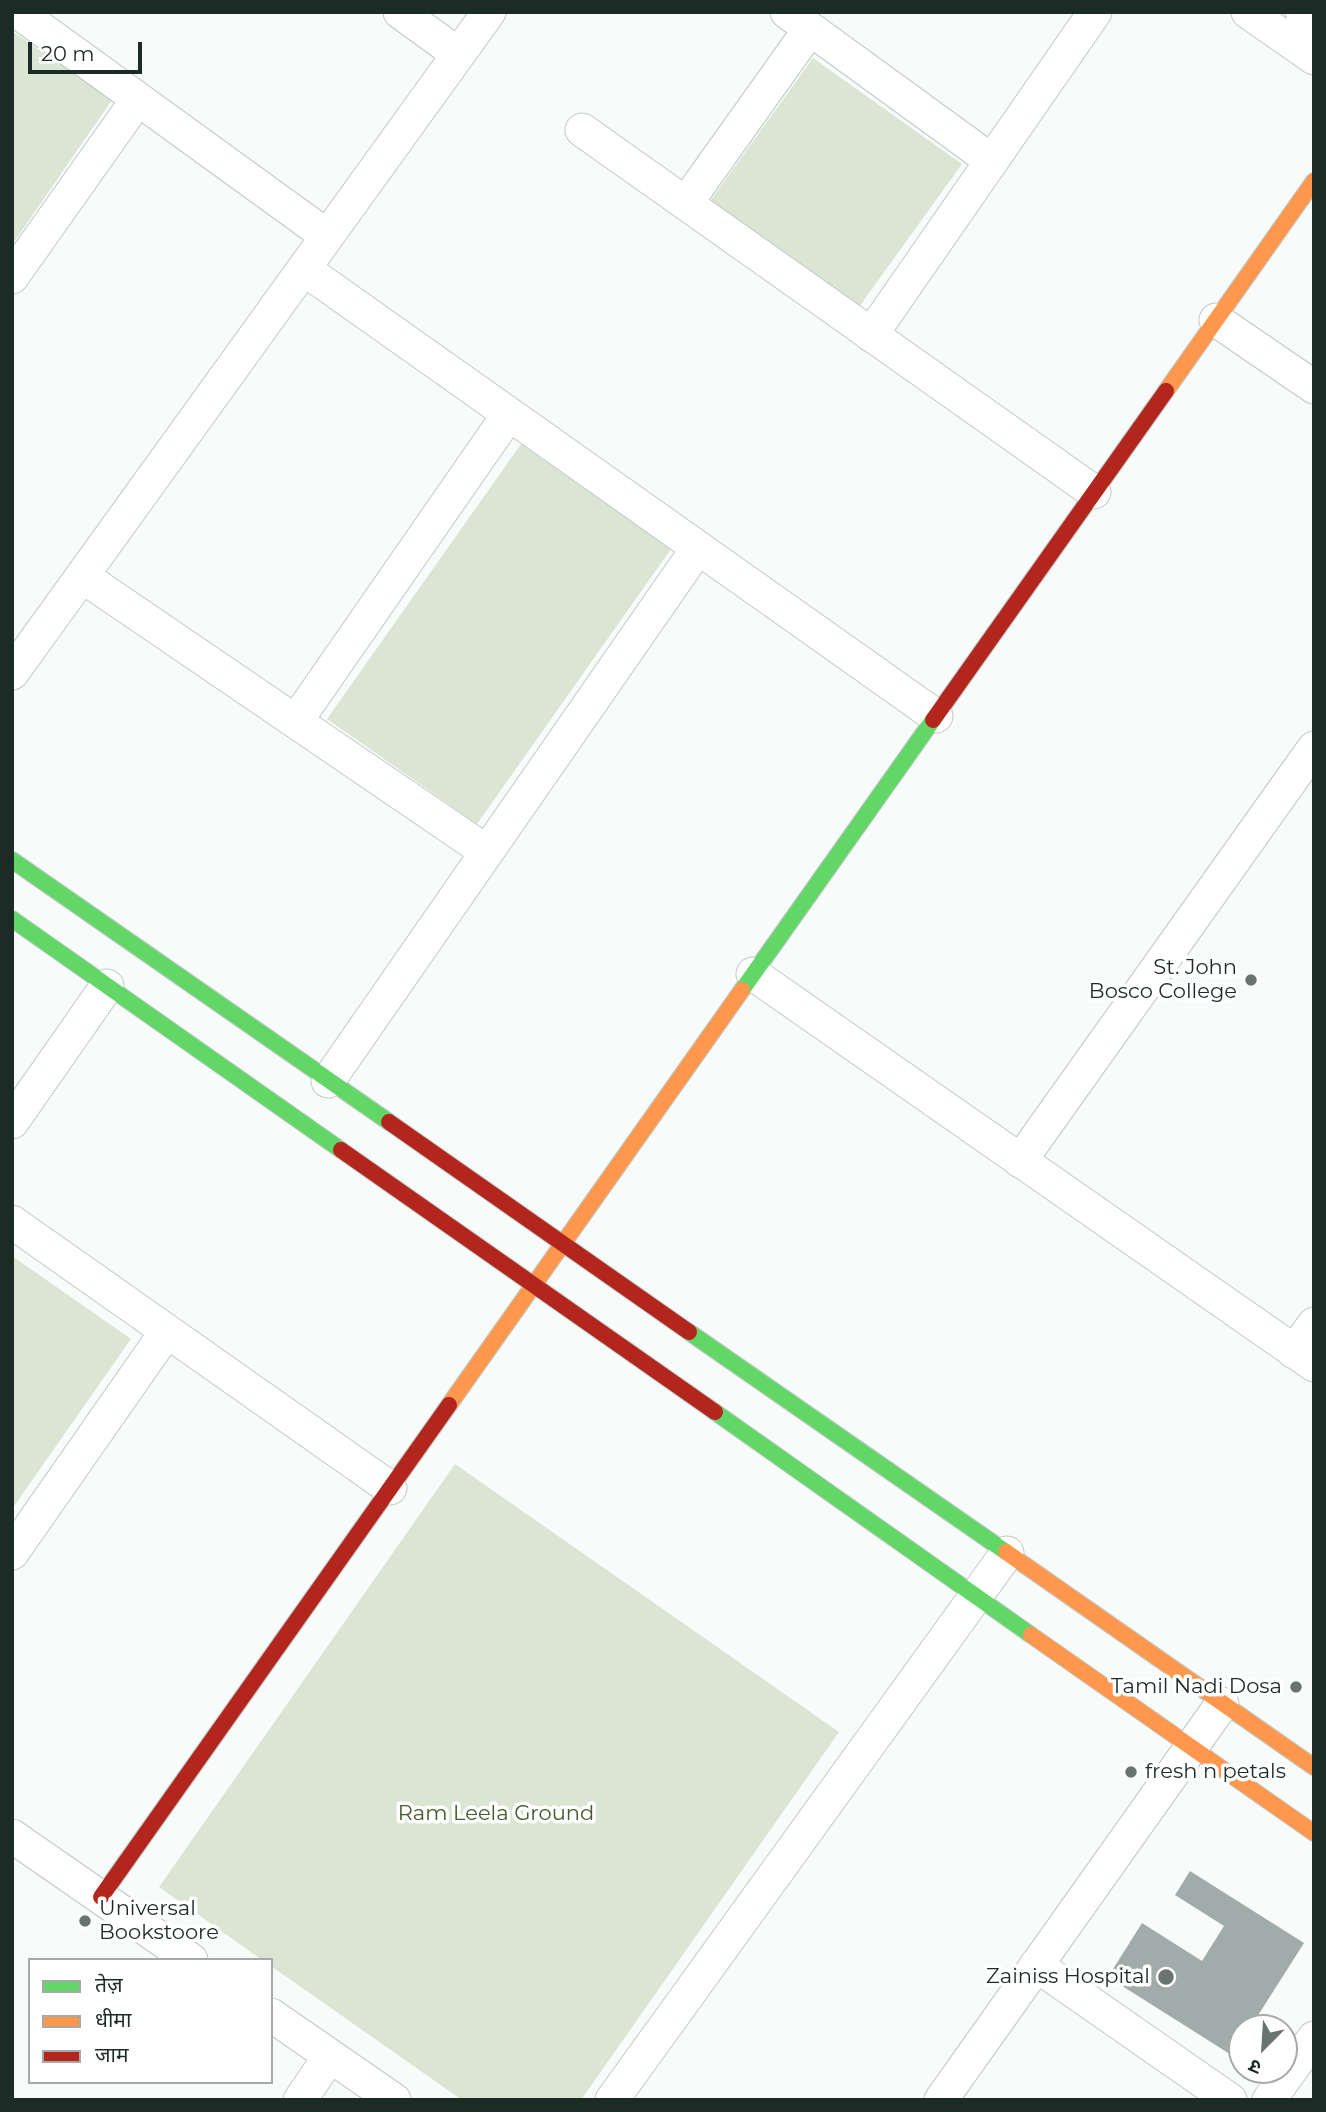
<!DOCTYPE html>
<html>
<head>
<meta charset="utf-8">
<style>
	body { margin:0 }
	#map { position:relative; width:1326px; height:2112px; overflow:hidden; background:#f7fcfa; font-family:Montserrat,"Noto Sans Devanagari",sans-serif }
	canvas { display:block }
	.frame { position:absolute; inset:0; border:14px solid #1d2b27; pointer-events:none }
	.legend { position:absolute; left:28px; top:1958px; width:245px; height:126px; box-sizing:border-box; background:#fff; border:2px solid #a5aaa9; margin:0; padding:9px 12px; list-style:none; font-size:21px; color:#1d2b27 }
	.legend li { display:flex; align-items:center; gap:14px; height:35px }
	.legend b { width:35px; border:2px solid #a5aaa9 }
	.north { position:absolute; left:1228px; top:2014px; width:70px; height:70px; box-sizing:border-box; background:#fff; border:2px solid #a5aaa9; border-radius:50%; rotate:204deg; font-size:19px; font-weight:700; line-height:28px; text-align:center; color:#1d2b27 }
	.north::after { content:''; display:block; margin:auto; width:24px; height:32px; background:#697471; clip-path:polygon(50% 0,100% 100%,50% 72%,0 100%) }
	.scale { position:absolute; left:28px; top:42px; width:114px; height:32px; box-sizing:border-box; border:4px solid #1d2b27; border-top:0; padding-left:9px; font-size:21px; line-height:24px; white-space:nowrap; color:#1d2b27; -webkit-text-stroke:5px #fff; paint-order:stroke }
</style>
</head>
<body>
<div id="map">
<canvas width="1326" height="2112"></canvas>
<div class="frame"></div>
<ul class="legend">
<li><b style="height:9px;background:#63d668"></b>तेज़</li>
<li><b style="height:9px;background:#ff974d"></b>धीमा</li>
<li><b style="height:9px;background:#b3261e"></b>जाम</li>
</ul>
<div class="north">उ</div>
<div class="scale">20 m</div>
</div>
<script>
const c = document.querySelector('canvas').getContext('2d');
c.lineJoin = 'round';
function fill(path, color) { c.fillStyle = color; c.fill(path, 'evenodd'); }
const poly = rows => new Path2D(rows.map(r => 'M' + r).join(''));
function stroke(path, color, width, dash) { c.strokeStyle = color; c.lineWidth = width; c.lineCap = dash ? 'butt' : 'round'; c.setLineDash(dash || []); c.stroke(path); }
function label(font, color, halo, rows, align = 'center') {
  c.font = font + ' Montserrat,sans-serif'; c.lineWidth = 7; c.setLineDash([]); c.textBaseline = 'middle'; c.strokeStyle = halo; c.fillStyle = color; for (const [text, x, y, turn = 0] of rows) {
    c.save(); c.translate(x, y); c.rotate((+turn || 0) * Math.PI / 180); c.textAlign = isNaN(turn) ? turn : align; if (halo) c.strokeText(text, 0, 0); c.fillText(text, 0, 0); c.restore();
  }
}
fill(poly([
	[12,31,112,100,12,245],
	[813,58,962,164,859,307,710,201],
	[521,444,671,549,477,824,327,719],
	[12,1256,131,1339,12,1509],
	[455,1464,839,1732,581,2100,462,2100,271,1966,271,1960,262,1960,159,1887]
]), '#dae5d4');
fill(poly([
	[1190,1871,1304,1943,1250,2028,1242,2028,1242,2041,1233,2056,1108,1977,1142,1923,1202,1961,1224,1926,1175,1895]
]), '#a0abaa');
const street = poly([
	[18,12,327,236],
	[400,12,458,54],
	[787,12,992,161],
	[1248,12,1314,58],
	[1302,12,1314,20],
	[582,130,1094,492],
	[686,203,810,29],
	[304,269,936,716],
	[12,277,138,99],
	[1216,320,1314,387],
	[871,335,1095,12],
	[82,576,487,852],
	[12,673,489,12],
	[296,721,509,414],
	[753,974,1314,1365],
	[328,1081,698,548],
	[12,1122,107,986],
	[1020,1161,1314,748],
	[12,1222,390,1488],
	[1294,1352,1314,1324],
	[12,1553,167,1331],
	[12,1836,191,1960],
	[1036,1965,1230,2100],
	[271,2015,394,2100],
	[300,2100,330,2056],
	[612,2100,1007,1553],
	[941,2100,1222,1704],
	[1269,2100,1314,2038]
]);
const fast = poly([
	[12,860,389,1122],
	[12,919,341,1150],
	[742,990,933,720],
	[689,1332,1006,1552],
	[715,1412,1031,1635]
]);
const slow = poly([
	[1166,391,1314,181],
	[449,1405,742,990],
	[1006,1552,1314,1767],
	[1031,1635,1314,1833]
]);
const jam = poly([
	[933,720,1166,391],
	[389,1122,689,1332],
	[341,1150,715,1412],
	[101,1897,449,1405]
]);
stroke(street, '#c0c9c7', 35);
stroke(fast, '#c0c9c7', 18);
stroke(slow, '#c0c9c7', 18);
stroke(jam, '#c0c9c7', 18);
stroke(street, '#fefffe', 33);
stroke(fast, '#63d668', 16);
stroke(slow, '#ff974d', 16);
stroke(jam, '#b3261e', 16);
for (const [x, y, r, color] of [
	[1251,980,7,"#697471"],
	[1296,1687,7,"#697471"],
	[1131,1772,7,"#697471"],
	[85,1921,7,"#697471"],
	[1166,1977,9,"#697471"]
]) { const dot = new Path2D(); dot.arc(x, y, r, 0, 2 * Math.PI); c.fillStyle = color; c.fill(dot); stroke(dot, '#fff', 2.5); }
label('21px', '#1d2b27', '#fff', [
	["St. John",1237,968],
	["Bosco College",1237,992],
	["Tamil Nadi Dosa",1282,1687],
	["fresh n petals",1145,1772,"left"],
	["Universal",99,1909,"left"],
	["Bookstoore",99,1933,"left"],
	["Zainiss Hospital",1150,1977]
], 'right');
label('21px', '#445c2a', '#fff', [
	["Ram Leela Ground",496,1814]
]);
</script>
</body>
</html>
